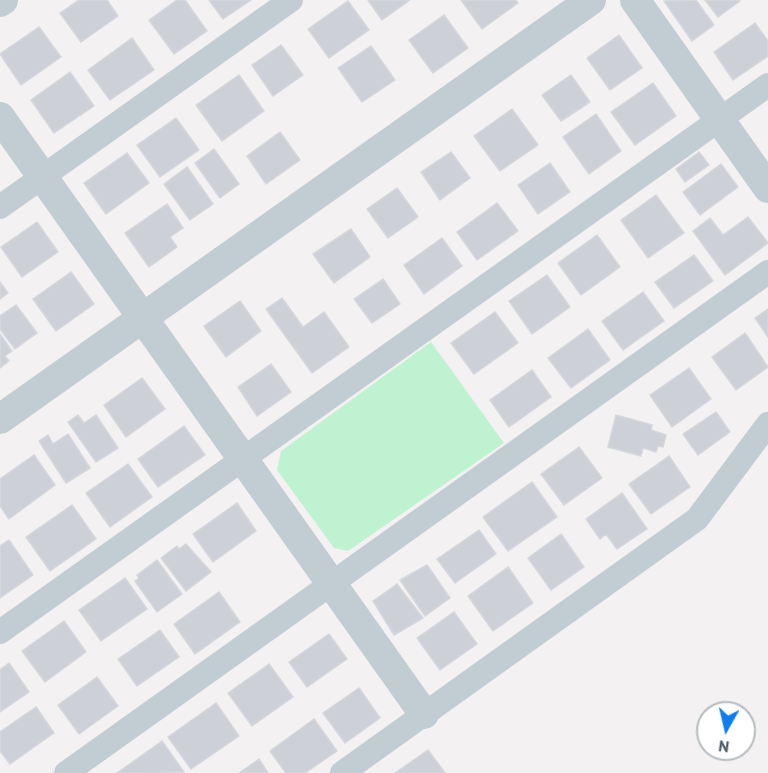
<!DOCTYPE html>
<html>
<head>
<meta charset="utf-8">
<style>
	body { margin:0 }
	#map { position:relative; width:768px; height:773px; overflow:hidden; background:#f3f1f1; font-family:"PT Sans",sans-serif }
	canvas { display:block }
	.north { position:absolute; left:696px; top:701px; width:60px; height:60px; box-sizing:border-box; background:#fff; border:2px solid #b6bbbf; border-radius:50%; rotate:188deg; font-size:16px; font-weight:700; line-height:24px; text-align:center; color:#485660 }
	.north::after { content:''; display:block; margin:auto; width:21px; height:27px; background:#107dee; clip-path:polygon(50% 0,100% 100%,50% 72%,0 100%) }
</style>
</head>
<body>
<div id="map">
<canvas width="768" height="773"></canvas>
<div class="north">N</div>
</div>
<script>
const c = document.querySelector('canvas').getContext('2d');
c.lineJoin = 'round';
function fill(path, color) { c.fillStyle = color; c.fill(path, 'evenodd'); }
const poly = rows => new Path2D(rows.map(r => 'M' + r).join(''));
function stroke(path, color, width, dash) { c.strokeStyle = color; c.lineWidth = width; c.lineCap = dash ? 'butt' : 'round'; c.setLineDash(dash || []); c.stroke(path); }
fill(poly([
	[431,342,504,443,348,551,334,548,277,470,281,451]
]), '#bef2d0');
const building = poly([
	[79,0,107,0,118,16,81,42,60,13,79,0],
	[177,0,185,0,207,31,174,54,149,20,177,0],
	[209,0,251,0,223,19,209,0],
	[368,0,410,0,382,20,368,0],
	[461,0,516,0,518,3,482,29,461,0],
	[696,0,714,25,692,41,664,1,696,0],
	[705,0,739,0,740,1,718,17,705,0],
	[348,1,369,30,329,58,308,29,348,1],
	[444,15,468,48,433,73,409,40,444,15],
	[755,23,768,41,768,56,733,80,714,52,755,23],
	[39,27,61,57,21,85,0,54,39,27],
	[619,35,642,68,610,90,587,58,619,35],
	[132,38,154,70,110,100,88,70,132,38],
	[281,45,303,75,273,96,252,65,281,45],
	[371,46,395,80,362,102,338,68,371,46],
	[70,72,94,106,54,133,31,100,70,72],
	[239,75,264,111,222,141,196,105,239,75],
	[571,75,590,102,561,121,542,95,571,75],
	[653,83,676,116,635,145,611,112,653,83],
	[512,109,538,145,500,171,474,136,512,109],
	[596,114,621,151,589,174,563,137,596,114],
	[176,118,199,150,160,177,137,145,176,118],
	[280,132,300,160,266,184,247,156,280,132],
	[214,149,239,184,220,198,195,163,214,149],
	[451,152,470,178,440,200,421,172,451,152],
	[699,152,709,165,685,182,676,169,699,152],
	[127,153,149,183,106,214,84,183,127,153],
	[550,163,570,192,538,214,518,185,550,163],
	[721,164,738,187,700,215,683,192,721,164],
	[187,167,213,204,190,220,164,184,187,167],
	[397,188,418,217,388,238,367,209,397,188],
	[656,195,684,233,648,258,621,220,656,195],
	[497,203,518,231,477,260,457,232,497,203],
	[167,204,183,228,170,237,177,247,149,267,125,233,167,204],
	[748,217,768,243,725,275,693,231,710,218,723,235,748,217],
	[37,222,58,252,22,277,1,247,37,222],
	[351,229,370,257,334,283,313,254,351,229],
	[597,235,620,267,581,295,558,263,597,235],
	[442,238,462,266,424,294,404,265,442,238],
	[694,255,713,281,674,308,655,282,694,255],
	[71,272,94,304,56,331,33,299,71,272],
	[547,275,570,307,532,334,509,301,547,275],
	[383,279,400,304,372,323,354,299,383,279],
	[0,282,8,293,0,299,0,282],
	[643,292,664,321,623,350,602,321,643,292],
	[282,298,303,327,324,312,349,347,312,373,266,309,282,298],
	[240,301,261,331,226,357,204,326,240,301],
	[16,305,37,333,15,349,0,329,0,316,16,305],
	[768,309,768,337,755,318,768,309],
	[495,312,518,343,474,374,451,343,495,312],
	[588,329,610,360,571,388,548,358,588,329],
	[745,333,768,367,736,390,712,357,745,333],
	[0,334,12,351,5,356,9,361,0,368,0,334],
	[271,364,291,392,257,416,238,387,271,364],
	[689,368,711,399,672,427,650,395,689,368],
	[532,370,551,397,509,427,490,400,532,370],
	[142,378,165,409,126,437,104,405,142,378],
	[716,412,730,432,698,455,683,434,716,412],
	[78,415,84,423,96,415,118,448,96,462,68,422,78,415],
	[616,415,652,425,651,430,666,435,663,447,658,446,656,452,643,448,641,456,608,447,616,415],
	[184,426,205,455,158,487,138,459,184,426],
	[68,434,90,468,66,483,39,441,48,435,53,444,68,434],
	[579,447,602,478,564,505,541,474,579,447],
	[34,455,55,485,9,519,0,506,0,479,34,455],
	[669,456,690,487,651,514,629,484,669,456],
	[128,464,152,497,110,527,86,493,128,464],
	[532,482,557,517,508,551,483,517,532,482],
	[622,493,647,529,617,549,606,534,600,539,586,519,622,493],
	[237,503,256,531,213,562,193,534,237,503],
	[72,505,96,539,50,571,26,537,72,505],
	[479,530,496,554,455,583,437,559,479,530],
	[561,534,584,567,551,590,528,558,561,534],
	[9,540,33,575,0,598,0,546,9,540],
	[186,544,211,572,186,591,161,558,177,546,179,549,186,544],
	[157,560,182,594,157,612,135,581,139,578,137,575,157,560],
	[427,565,450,598,425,616,400,580,427,565],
	[508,567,533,603,493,631,468,596,508,567],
	[125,578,147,609,101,641,79,610,125,578],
	[397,584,423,618,394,635,373,601,397,584],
	[219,592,240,622,195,654,174,624,219,592],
	[454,612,477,644,440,670,417,638,454,612],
	[64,621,86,652,45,682,22,651,64,621],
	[160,630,179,657,137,686,118,659,160,630],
	[329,634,347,659,307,687,289,662,329,634],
	[9,663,29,692,0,712,0,670,9,663],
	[269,664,293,697,252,726,228,693,269,664],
	[97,677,118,706,79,734,58,705,97,677],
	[359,688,380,718,345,743,323,713,359,688],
	[216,703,239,736,191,769,168,737,216,703],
	[36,707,54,733,10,764,0,751,0,732,36,707],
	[314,719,337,751,305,773,286,773,270,751,314,719],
	[162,741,184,772,117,773,162,741],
	[428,750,445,773,395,773,428,750],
	[259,759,268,773,239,773,259,759]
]);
fill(building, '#cdd0d6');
stroke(building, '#d5d7dd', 1.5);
stroke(poly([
	[0,207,291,0],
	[0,632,768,85],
	[66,773,768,272],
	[342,773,697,519,768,424]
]), '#c1ccd3', 24);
stroke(poly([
	[635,0,768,188],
	[0,2,3,0],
	[0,117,424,714],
	[0,419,591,0]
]), '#c1ccd3', 30);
</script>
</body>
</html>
